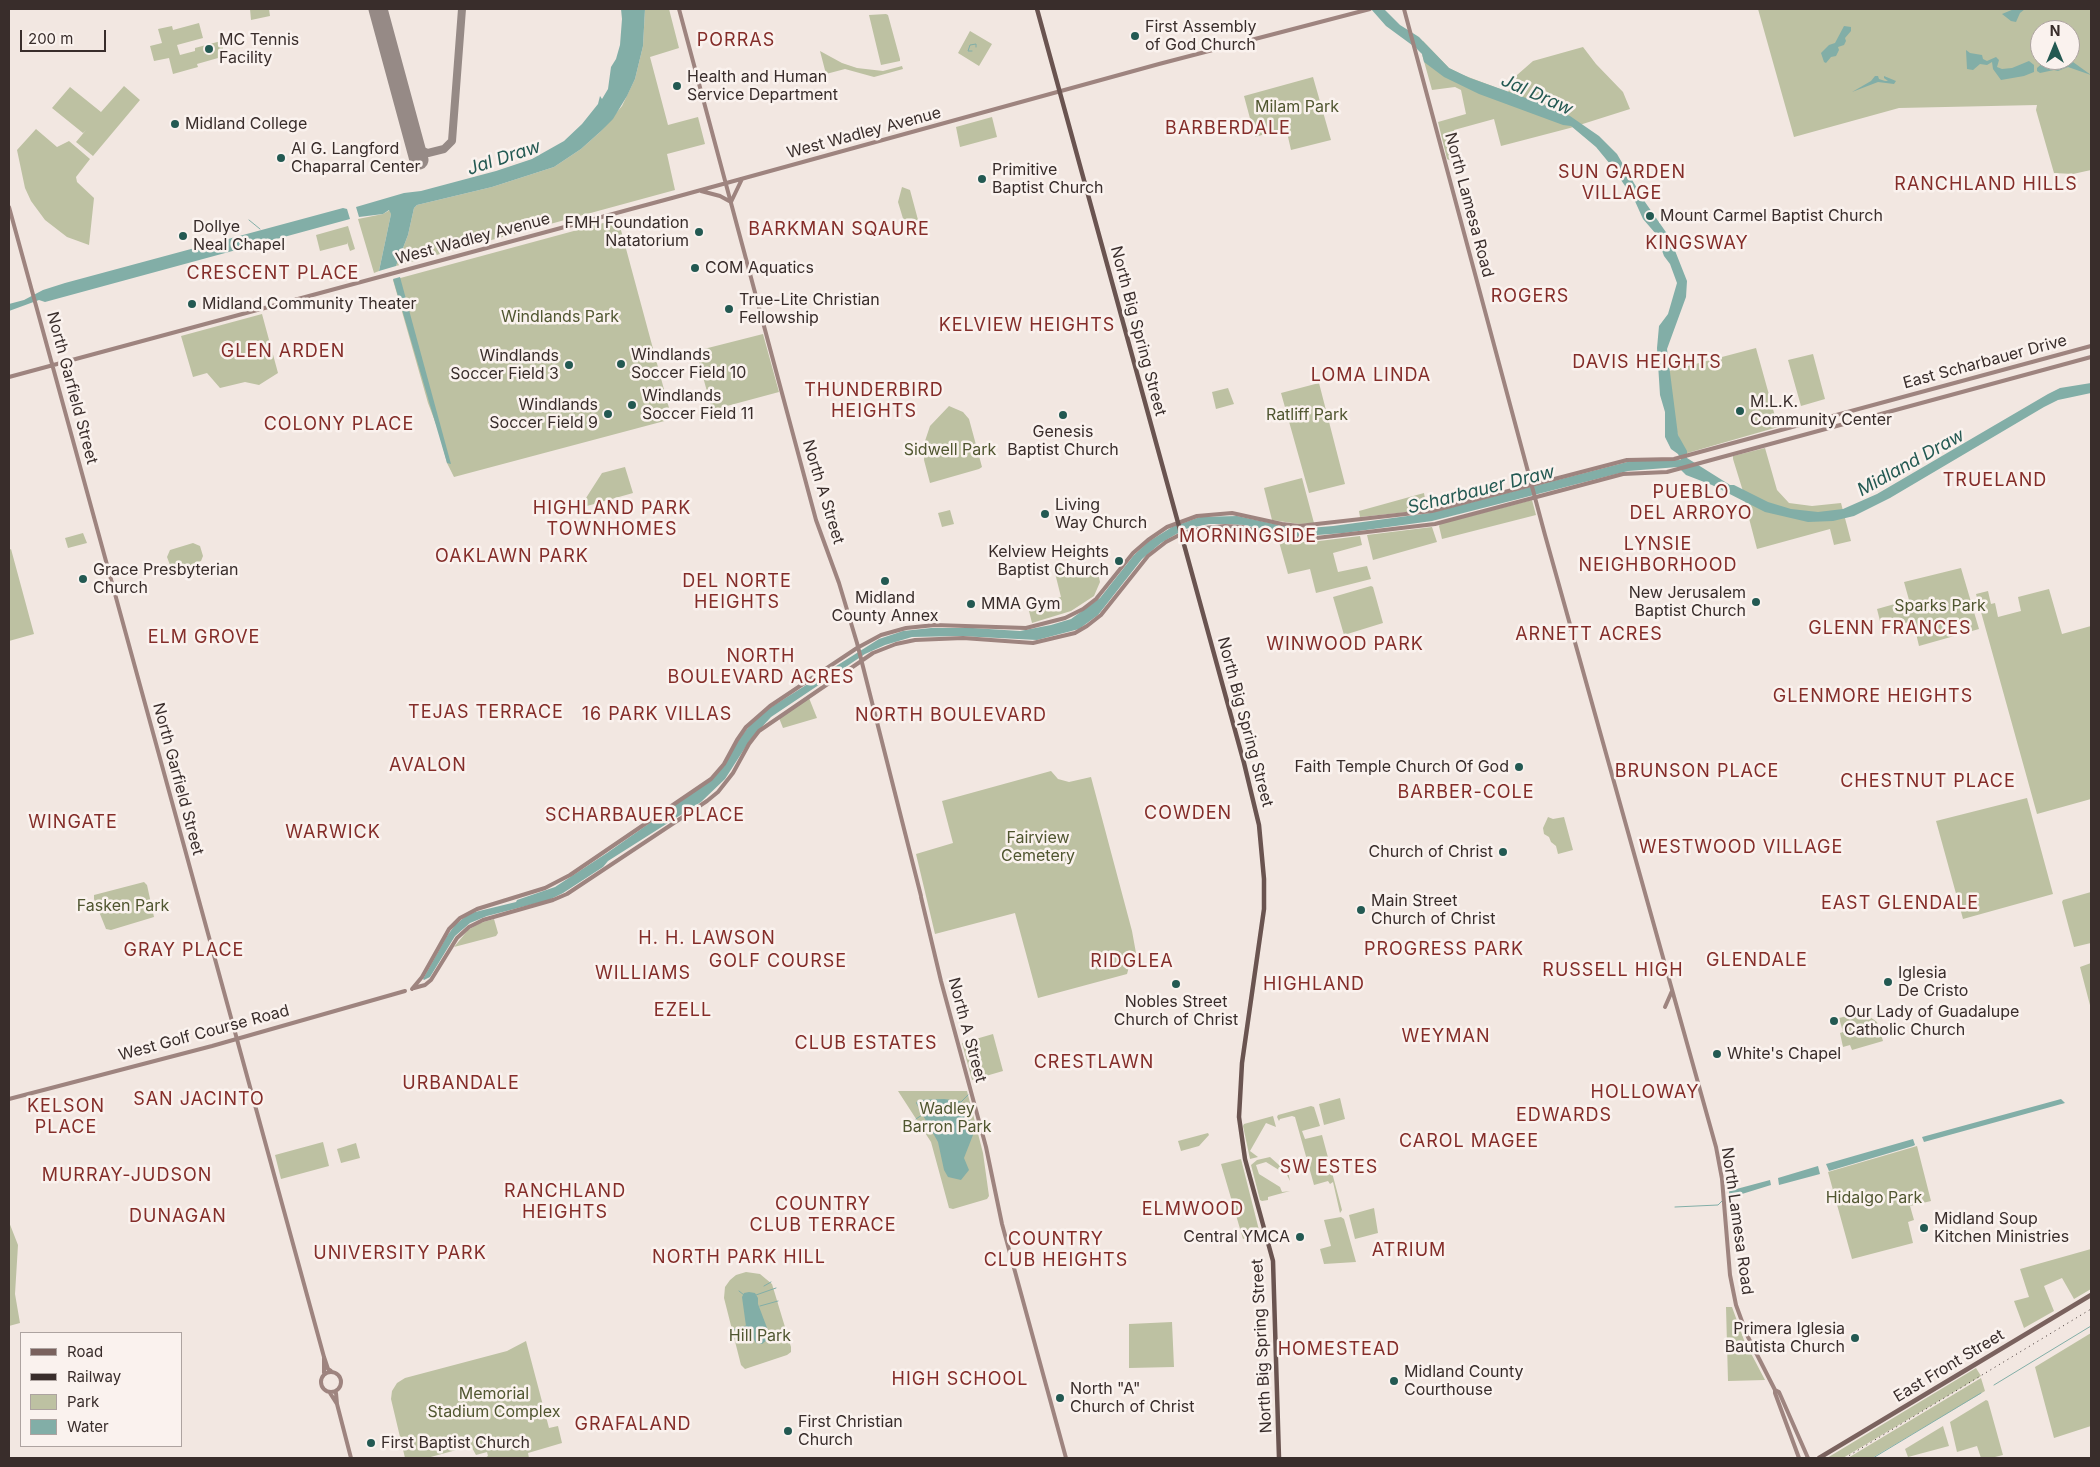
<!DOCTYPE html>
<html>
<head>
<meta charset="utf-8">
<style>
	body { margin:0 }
	#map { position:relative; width:2100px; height:1467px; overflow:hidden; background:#f2e7e1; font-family:Inter,sans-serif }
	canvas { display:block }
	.frame { position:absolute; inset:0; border:10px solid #392d2b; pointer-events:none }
	.legend { position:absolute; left:20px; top:1332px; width:162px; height:115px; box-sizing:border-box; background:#faf2ee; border:1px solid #ada3a0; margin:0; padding:6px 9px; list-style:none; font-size:15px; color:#392d2b }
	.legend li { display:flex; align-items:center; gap:10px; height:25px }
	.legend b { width:25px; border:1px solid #ada3a0 }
	.north { position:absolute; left:2030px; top:20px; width:50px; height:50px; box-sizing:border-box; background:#faf2ee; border:1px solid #ada3a0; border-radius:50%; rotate:0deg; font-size:14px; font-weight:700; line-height:20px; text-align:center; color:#392d2b }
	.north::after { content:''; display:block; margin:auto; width:18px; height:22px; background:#235952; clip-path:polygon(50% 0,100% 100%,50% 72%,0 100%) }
	.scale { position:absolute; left:20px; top:30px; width:86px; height:22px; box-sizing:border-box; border:2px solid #392d2b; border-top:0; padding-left:6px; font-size:15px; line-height:18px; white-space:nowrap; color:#392d2b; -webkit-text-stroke:4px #faf2ee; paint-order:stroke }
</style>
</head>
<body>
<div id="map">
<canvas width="2100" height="1467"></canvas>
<div class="frame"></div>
<ul class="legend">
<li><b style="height:6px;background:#7a625e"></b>Road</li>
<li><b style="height:6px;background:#392d2b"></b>Railway</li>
<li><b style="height:14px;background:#bdc1a2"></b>Park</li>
<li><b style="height:14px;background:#82aea7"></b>Water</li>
</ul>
<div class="north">N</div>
<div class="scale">200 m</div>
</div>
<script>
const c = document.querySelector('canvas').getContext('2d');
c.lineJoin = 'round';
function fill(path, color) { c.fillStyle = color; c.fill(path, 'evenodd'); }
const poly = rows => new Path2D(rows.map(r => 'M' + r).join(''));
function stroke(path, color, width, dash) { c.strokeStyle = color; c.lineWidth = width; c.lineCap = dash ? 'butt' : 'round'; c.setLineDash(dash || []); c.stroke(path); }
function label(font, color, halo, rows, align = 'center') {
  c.font = font + ' Inter,sans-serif'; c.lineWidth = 5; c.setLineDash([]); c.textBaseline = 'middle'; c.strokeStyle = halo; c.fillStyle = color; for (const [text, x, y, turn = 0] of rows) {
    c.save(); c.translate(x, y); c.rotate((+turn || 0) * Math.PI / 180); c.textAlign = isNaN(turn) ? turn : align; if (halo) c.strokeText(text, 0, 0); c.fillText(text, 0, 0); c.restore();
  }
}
fill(poly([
	[250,9,269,9,270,16,251,20],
	[645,9,669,9,679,48,650,57,668,125,698,117,705,144,667,154,675,190,396,266,408,235,414,208,417,205,492,187,554,167,581,149,600,132,622,106,635,79,643,46],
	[1758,9,2091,9,2091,170,2073,174,2054,173,2036,110,2037,105,1899,108,1794,137],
	[2040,30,2070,30,2070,60,2040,60],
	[886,14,888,15,900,59,900,61,881,65,869,15],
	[199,23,203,38,177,45,180,55,195,51,195,48,221,41,225,56,197,64,198,67,173,74,169,58,154,61,150,46,162,43,158,29,172,26,173,30],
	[970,31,992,44,979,66,958,53],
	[1423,41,1449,68,1463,75,1508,92,1517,75,1533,61,1583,47,1596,64,1623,92,1630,109,1570,128,1501,146,1494,119,1454,130,1461,157,1449,160,1447,159,1438,122,1466,114,1461,90,1455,87,1432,90,1422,54],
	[820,51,842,63,857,68,883,71,902,66,903,69,874,77,845,69,826,74],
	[1313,77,1331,140,1291,150,1286,128,1255,137,1244,96],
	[124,86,140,100,93,156,76,142,86,130,83,133,52,108,70,87,101,112],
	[992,117,997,137,960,147,956,127],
	[36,129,57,147,69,141,90,159,76,177,77,182,94,198,89,245,67,237,45,220,31,201,25,188,17,150],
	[902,187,910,190,921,231,908,235,898,202],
	[390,210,391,214,379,271,374,273,358,219,383,214],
	[618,219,672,419,454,477,447,463,439,432,428,403,393,280],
	[348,226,355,249,350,251,347,242,347,244,320,251,316,235],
	[262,314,278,373,259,385,245,382,220,388,207,373,193,377,181,336],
	[763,334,779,392,712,410,696,351],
	[1756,348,1778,427,1684,454,1676,429,1669,371],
	[1813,354,1825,399,1801,406,1788,360],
	[1319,383,1345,484,1309,493,1281,393],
	[1228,388,1234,404,1216,409,1212,392],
	[949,406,963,412,969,419,982,467,979,469,930,483,924,460,925,441,930,426],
	[1765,448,1777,490,1789,503,1812,506,1841,503,1851,541,1834,545,1830,529,1757,549,1745,503,1746,501,1733,459,1733,456],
	[625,467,633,493,587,506,586,498,602,473],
	[1302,478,1314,523,1299,524,1272,520,1264,488],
	[1424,493,1427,510,1360,517,1359,511],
	[1532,500,1536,515,1442,539,1439,526,1440,524],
	[950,510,954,524,942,527,938,513],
	[1432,527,1437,542,1373,560,1367,535],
	[83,533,87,543,68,548,65,538],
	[1360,536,1362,545,1333,553,1338,572,1367,566,1371,579,1316,593,1310,569,1288,574,1279,542,1311,542],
	[193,543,200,546,203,556,201,561,180,569,170,565,167,557,170,550],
	[11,549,34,634,9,641,9,550],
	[1094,564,1096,564,1100,582,1094,596,1071,611,1032,623,1028,607,1061,597,1054,569,1066,565,1068,571],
	[1961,568,1979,629,1919,646,1913,621,1882,629,1877,609,1909,600,1904,582],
	[1371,586,1373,587,1383,623,1344,635,1333,597],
	[2049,589,2062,634,2091,626,2091,799,2037,814,1976,594,1988,591,1991,604,1995,603,1998,617,2021,611,2018,597],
	[809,698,817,718,783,728,779,718],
	[1051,771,1058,779,1069,782,1091,777,1132,931,1136,953,1132,956,1127,974,1038,998,1015,913,935,934,916,854,953,843,942,801],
	[2027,798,2053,894,1963,919,1936,821],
	[1548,817,1553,819,1564,817,1573,850,1558,854,1556,846,1551,842,1549,837,1544,834,1543,828],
	[144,882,147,885,154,917,111,930,106,929,94,899,94,895],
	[2091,892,2091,943,2074,947,2062,902,2063,900],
	[494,919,498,933,496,936,454,947,468,930,480,923],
	[2091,963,2091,1009,2080,967],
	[1863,1012,1877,1022,1883,1041,1852,1050,1850,1045,1843,1047,1840,1033,1843,1032,1839,1018],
	[993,1034,1003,1071,972,1080,962,1043],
	[898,1091,967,1091,983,1153,989,1196,987,1199,953,1209,949,1208,931,1142],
	[1340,1098,1345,1119,1324,1125,1319,1104],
	[1311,1106,1314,1107,1320,1126,1302,1131,1305,1139,1322,1135,1342,1210,1340,1213,1333,1182,1330,1184,1328,1181,1314,1185,1295,1117,1292,1116,1280,1119,1279,1121,1277,1117,1278,1115],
	[1273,1116,1276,1127,1266,1123,1250,1151,1258,1157,1250,1159,1243,1126,1244,1124],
	[1208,1133,1209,1135,1199,1146,1181,1151,1178,1141],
	[323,1142,329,1166,281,1179,275,1155],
	[356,1143,360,1158,341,1163,337,1149],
	[1917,1146,1931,1201,1910,1206,1914,1220,1908,1222,1913,1243,1852,1259,1828,1172],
	[1270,1157,1279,1165,1287,1166,1290,1181,1287,1175,1266,1162,1256,1165,1259,1174,1280,1187,1282,1192,1290,1191,1268,1197,1268,1200,1262,1201,1260,1200,1251,1165,1257,1160],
	[1241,1159,1260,1234,1243,1239,1221,1164],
	[1374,1208,1378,1233,1355,1239,1349,1215],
	[1341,1217,1344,1219,1356,1262,1324,1264,1320,1249,1331,1246,1324,1220],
	[9,1222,18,1245,15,1294,20,1323,9,1326],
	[2091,1249,2091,1289,2074,1299,2062,1278,2044,1286,2054,1311,2024,1328,2014,1301,2029,1297,2020,1269],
	[746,1272,760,1274,772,1284,791,1347,791,1352,787,1355,745,1369,741,1365,724,1298,725,1287,730,1280,736,1275],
	[1726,1307,1732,1307,1744,1340,1765,1380,1728,1381],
	[1172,1322,1174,1367,1129,1368,1129,1324],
	[2091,1333,2091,1426,2054,1438,2035,1367],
	[526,1341,549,1428,558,1426,562,1443,528,1453,529,1458,485,1458,488,1456,487,1452,476,1455,471,1446,427,1458,405,1458,391,1399,392,1391,397,1383,405,1378,507,1351],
	[1976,1368,1981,1376,1843,1458,1827,1458],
	[1981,1378,1985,1391,1872,1458,1848,1458],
	[1986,1400,1988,1401,2003,1455,1991,1458,1981,1458,1977,1446,1957,1452,1950,1422],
	[1943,1426,1949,1446,1908,1457,1905,1449]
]), '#bdc1a2');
fill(poly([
	[621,9,645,9,643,46,635,79,627,96,613,119,600,132,581,149,554,167,492,187,417,205,414,208,408,235,396,266,379,271,391,214,389,210,383,214,359,217,356,207,404,193,421,191,496,171,532,159,564,141,582,124,598,104,600,96,602,99,608,89,611,67,616,59,620,45,622,19],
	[1371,9,1384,9,1400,25,1419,37,1449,68,1470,78,1540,103,1570,116,1599,136,1617,154,1645,202,1670,238,1687,281,1686,297,1667,349,1678,435,1687,451,1687,458,1730,485,1734,485,1768,502,1791,509,1818,512,1843,509,1877,494,2048,394,2060,388,2091,383,2091,393,2058,400,2044,407,1890,498,1854,516,1833,521,1808,522,1765,512,1712,485,1686,475,1678,467,1628,471,1432,521,1344,533,1304,536,1290,536,1244,525,1225,524,1209,524,1185,529,1161,543,1142,559,1098,615,1079,629,1037,640,960,636,912,637,885,645,865,654,771,717,750,740,725,779,701,802,608,861,603,867,563,893,549,900,487,916,470,923,455,936,430,977,424,980,423,979,447,936,455,925,466,916,475,912,516,902,517,900,555,887,607,853,711,780,740,738,750,725,765,711,879,639,903,631,931,628,973,628,1020,631,1051,625,1071,619,1100,598,1134,555,1148,542,1172,527,1200,517,1237,516,1298,529,1333,526,1430,513,1631,461,1681,460,1678,454,1671,449,1665,437,1665,412,1660,395,1657,348,1659,326,1668,314,1677,283,1670,264,1664,256,1656,234,1643,219,1634,199,1610,164,1596,147,1571,126,1563,125,1479,94,1444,77,1424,62,1422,54,1416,48,1386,26],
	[2014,9,2025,9,2020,13,2016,22,2011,21,2002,14],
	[1844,26,1851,27,1851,31,1845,38,1846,41,1844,45,1838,47,1839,50,1836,56,1831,57,1826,63,1824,62,1821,53,1829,45,1835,43],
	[1966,50,1970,53,1982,55,1983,59,1987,61,1996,57,1999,60,1997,67,2002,69,2012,68,2029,61,2034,65,2034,72,2024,76,2001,80,1993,69,1992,62,1987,65,1980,64,1973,70,1967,69],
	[2044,62,2049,66,2073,62,2091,75,2068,67,2058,71,2054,70,2040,73,2037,71,2037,68],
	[1875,76,1878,76,1879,79,1885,81,1888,81,1884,78,1884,76,1896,81,1894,84,1878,82,1852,92,1871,81],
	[343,208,347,209,350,219,45,302,39,300,9,311,9,304,24,300,43,290,65,283],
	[400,277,451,464,447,463,393,279],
	[944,1099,960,1101,965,1107,972,1128,973,1135,964,1158,969,1170,961,1180,948,1177,944,1170,938,1142,916,1103,918,1100],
	[2061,1099,2065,1103,1924,1142,1922,1137],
	[1913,1139,1915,1145,1913,1146,1829,1171,1826,1164],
	[1818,1166,1820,1174,1779,1185,1778,1178],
	[1770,1180,1771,1185,1729,1198,1729,1191],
	[749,1292,755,1293,758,1298,758,1304,769,1333,767,1340,762,1344,756,1343,746,1326,742,1297,744,1293]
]), '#82aea7');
stroke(poly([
	[972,51,968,51,970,45,976,44,976,47],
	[249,220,260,229],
	[961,1102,968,1095],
	[916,1119,922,1115],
	[1675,1207,1718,1205,1722,1201],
	[764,1286,771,1282],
	[739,1291,744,1295],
	[756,1295,776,1288],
	[760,1306,778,1301],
	[730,1331,746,1326],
	[1994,1385,2091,1326],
	[1873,1458,1981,1393]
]), '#82aea7', 1);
stroke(poly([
	[414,143,420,150,428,153,444,149,452,141,462,9]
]), '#968a86', 8);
stroke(poly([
	[378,9,419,160]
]), '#968a86', 19);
stroke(poly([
	[679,9,816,520,839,583,857,643,921,896],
	[1404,9,1545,535,1716,1147,1722,1179,1730,1275,1736,1305,1747,1335,1775,1390,1775,1393,1799,1458],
	[701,191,720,196,731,202,742,179],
	[9,207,324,1357,328,1369,331,1371],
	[9,377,672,198,1159,64,1370,9],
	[921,897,941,981,986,1147,1002,1224,1066,1458],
	[414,988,425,985,431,980,457,938,469,927,483,920,553,900,567,894,707,801,718,792,733,773,749,744,759,731,873,653,896,644,915,640,963,638,1033,643,1075,633,1087,626,1101,615,1148,556,1166,542,1183,533,1204,528,1225,526,1242,527,1280,537,1308,539,1435,524,1623,474,1667,472,2091,357],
	[412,989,422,977,449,929,460,918,477,909,545,888,570,875,711,779,724,764,737,740,746,727,770,706,857,648,881,635,906,628,935,625,1026,628,1065,618,1083,609,1096,599,1133,553,1148,540,1167,527,1197,516,1232,513,1282,524,1299,526,1432,511,1627,460,1674,459,2091,346],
	[1665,1007,1672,991],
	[9,1099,212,1046,405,991],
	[324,1357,324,1373],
	'321 1382a10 10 0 1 1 20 0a10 10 0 1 1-20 0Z',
	[1775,1390,1779,1392,1808,1458],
	[330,1393,337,1404],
	[336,1393,337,1404,351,1458]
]), '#9e847f', 4);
stroke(poly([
	[1819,1458,2091,1295]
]), '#7a625e', 4.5);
stroke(poly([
	[1037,9,1244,763,1259,825,1264,879,1264,909,1242,1063,1239,1117,1245,1159,1273,1261,1279,1458]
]), '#6a5450', 4.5);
stroke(poly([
	[1845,1458,2091,1309]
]), '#392d2b', 1, [1, 4]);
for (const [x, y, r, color] of [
	[1135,36,5,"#235952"],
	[209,49,5,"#235952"],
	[677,86,5,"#235952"],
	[175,124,5,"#235952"],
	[281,158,5,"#235952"],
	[982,179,5,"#235952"],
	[1650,216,5,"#235952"],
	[699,232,5,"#235952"],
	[183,236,5,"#235952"],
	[695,268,5,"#235952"],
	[192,304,5,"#235952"],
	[729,309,5,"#235952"],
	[621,364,5,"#235952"],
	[569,365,5,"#235952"],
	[632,405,5,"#235952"],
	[1740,411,5,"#235952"],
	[608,414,5,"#235952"],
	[1063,415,5,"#235952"],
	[1045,514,5,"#235952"],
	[1119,561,5,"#235952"],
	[83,579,5,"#235952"],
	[885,581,5,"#235952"],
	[1756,602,5,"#235952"],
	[971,604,5,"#235952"],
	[1519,767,5,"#235952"],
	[1503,852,5,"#235952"],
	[1361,910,5,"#235952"],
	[1888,982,5,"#235952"],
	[1176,984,5,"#235952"],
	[1834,1021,5,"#235952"],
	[1717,1054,5,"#235952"],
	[1924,1228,5,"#235952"],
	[1300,1237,5,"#235952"],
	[1855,1338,5,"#235952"],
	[1394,1381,5,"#235952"],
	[1060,1398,5,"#235952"],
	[788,1431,5,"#235952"],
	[371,1443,5,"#235952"]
]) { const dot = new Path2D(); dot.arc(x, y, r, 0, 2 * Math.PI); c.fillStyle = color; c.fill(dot); stroke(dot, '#faf2ee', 2); }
label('16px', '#392d2b', '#faf2ee', [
	["First Assembly",1145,27],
	["of God Church",1145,45],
	["MC Tennis",219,40],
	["Facility",219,58],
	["Health and Human",687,77],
	["Service Department",687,95],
	["Midland College",185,124],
	["Al G. Langford",291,149],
	["Chaparral Center",291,167],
	["Primitive",992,170],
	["Baptist Church",992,188],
	["Mount Carmel Baptist Church",1660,216],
	["FMH Foundation",689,223,"right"],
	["Natatorium",689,241,"right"],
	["Dollye",193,227],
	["Neal Chapel",193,245],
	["COM Aquatics",705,268],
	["True-Lite Christian",739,300],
	["Fellowship",739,318],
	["Midland Community Theater",202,304],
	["Windlands",631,355],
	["Soccer Field 10",631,373],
	["Windlands",559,356,"right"],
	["Soccer Field 3",559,374,"right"],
	["Windlands",642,396],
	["Soccer Field 11",642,414],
	["M.L.K.",1750,402],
	["Community Center",1750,420],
	["Windlands",598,405,"right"],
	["Soccer Field 9",598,423,"right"],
	["Genesis",1063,432,"center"],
	["Baptist Church",1063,450,"center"],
	["Living",1055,505],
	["Way Church",1055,523],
	["Kelview Heights",1109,552,"right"],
	["Baptist Church",1109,570,"right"],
	["Grace Presbyterian",93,570],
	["Church",93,588],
	["New Jerusalem",1746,593,"right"],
	["Baptist Church",1746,611,"right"],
	["Midland",885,598,"center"],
	["County Annex",885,616,"center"],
	["MMA Gym",981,604],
	["Faith Temple Church Of God",1509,767,"right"],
	["Church of Christ",1493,852,"right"],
	["Main Street",1371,901],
	["Church of Christ",1371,919],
	["Iglesia",1898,973],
	["De Cristo",1898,991],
	["Nobles Street",1176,1002,"center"],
	["Church of Christ",1176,1020,"center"],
	["Our Lady of Guadalupe",1844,1012],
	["Catholic Church",1844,1030],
	["White's Chapel",1727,1054],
	["Midland Soup",1934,1219],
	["Kitchen Ministries",1934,1237],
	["Central YMCA",1290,1237,"right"],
	["Primera Iglesia",1845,1329,"right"],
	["Bautista Church",1845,1347,"right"],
	["Midland County",1404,1372],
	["Courthouse",1404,1390],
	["North \"A\"",1070,1389],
	["Church of Christ",1070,1407],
	["First Christian",798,1422],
	["Church",798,1440],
	["First Baptist Church",381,1443]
], 'left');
label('16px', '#505630', '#faf2ee', [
	["Milam Park",1297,107],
	["Windlands Park",560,317],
	["Ratliff Park",1307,415],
	["Sidwell Park",950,450],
	["Sparks Park",1940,606],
	["Fairview",1038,838],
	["Cemetery",1038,856],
	["Fasken Park",123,906],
	["Wadley",947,1109],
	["Barron Park",947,1127],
	["Hidalgo Park",1874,1198],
	["Hill Park",760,1336],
	["Memorial",494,1394],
	["Stadium Complex",494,1412]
]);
label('16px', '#392d2b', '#faf2ee', [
	["West Wadley Avenue",864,133,-15],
	["North Lamesa Road",1469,205,75],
	["West Wadley Avenue",473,239,-15],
	["North Big Spring Street",1138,331,75],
	["East Scharbauer Drive",1985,362,-15],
	["North Garfield Street",72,388,75],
	["North A Street",823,492,73],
	["North Big Spring Street",1245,722,75],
	["North Garfield Street",178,779,75],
	["North A Street",967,1030,75],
	["West Golf Course Road",204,1033,-15],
	["North Lamesa Road",1737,1221,82],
	["North Big Spring Street",1262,1346,-93],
	["East Front Street",1949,1366,-31]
]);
c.letterSpacing = '1px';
label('18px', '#842d29', '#faf2ee', [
	["PORRAS",736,41],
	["BARBERDALE",1228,129],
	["SUN GARDEN",1622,173],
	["VILLAGE",1622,194],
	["RANCHLAND HILLS",1986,185],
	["BARKMAN SQAURE",839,230],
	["KINGSWAY",1697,244],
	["CRESCENT PLACE",273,274],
	["ROGERS",1530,297],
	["KELVIEW HEIGHTS",1027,326],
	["GLEN ARDEN",283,352],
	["DAVIS HEIGHTS",1647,363],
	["LOMA LINDA",1371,376],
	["THUNDERBIRD",874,391],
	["HEIGHTS",874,412],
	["COLONY PLACE",339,425],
	["TRUELAND",1995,481],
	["PUEBLO",1691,493],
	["DEL ARROYO",1691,514],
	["HIGHLAND PARK",612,509],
	["TOWNHOMES",612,530],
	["MORNINGSIDE",1248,537],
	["LYNSIE",1658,545],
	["NEIGHBORHOOD",1658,566],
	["OAKLAWN PARK",512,557],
	["DEL NORTE",737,582],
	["HEIGHTS",737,603],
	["GLENN FRANCES",1890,629],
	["ARNETT ACRES",1589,635],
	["ELM GROVE",204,638],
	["WINWOOD PARK",1345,645],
	["NORTH",761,657],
	["BOULEVARD ACRES",761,678],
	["GLENMORE HEIGHTS",1873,697],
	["TEJAS TERRACE",486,713],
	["16 PARK VILLAS",657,715],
	["NORTH BOULEVARD",951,716],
	["AVALON",428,766],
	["BRUNSON PLACE",1697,772],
	["CHESTNUT PLACE",1928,782],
	["BARBER-COLE",1466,793],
	["COWDEN",1188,814],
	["SCHARBAUER PLACE",645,816],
	["WINGATE",73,823],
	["WARWICK",333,833],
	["WESTWOOD VILLAGE",1741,848],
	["EAST GLENDALE",1900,904],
	["H. H. LAWSON",707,939],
	["PROGRESS PARK",1444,950],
	["GRAY PLACE",184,951],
	["GLENDALE",1757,961],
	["GOLF COURSE",778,962],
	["RIDGLEA",1132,962],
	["RUSSELL HIGH",1613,971],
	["WILLIAMS",643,974],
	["HIGHLAND",1314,985],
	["EZELL",683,1011],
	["WEYMAN",1446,1037],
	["CLUB ESTATES",866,1044],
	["CRESTLAWN",1094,1063],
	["URBANDALE",461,1084],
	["HOLLOWAY",1645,1093],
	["SAN JACINTO",199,1100],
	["KELSON",66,1107],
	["PLACE",66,1128],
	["EDWARDS",1564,1116],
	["CAROL MAGEE",1469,1142],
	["SW ESTES",1329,1168],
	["MURRAY-JUDSON",127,1176],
	["RANCHLAND",565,1192],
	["HEIGHTS",565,1213],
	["COUNTRY",823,1205],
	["CLUB TERRACE",823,1226],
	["ELMWOOD",1193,1210],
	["DUNAGAN",178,1217],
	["COUNTRY",1056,1240],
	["CLUB HEIGHTS",1056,1261],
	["ATRIUM",1409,1251],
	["UNIVERSITY PARK",400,1254],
	["NORTH PARK HILL",739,1258],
	["HOMESTEAD",1339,1350],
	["HIGH SCHOOL",960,1380],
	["GRAFALAND",633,1425]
]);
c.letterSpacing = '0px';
label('italic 18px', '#235952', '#faf2ee', [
	["Jal Draw",1537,95,24],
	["Jal Draw",504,158,-18],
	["Midland Draw",1911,463,-29],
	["Scharbauer Draw",1481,490,-14]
]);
</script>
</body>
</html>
